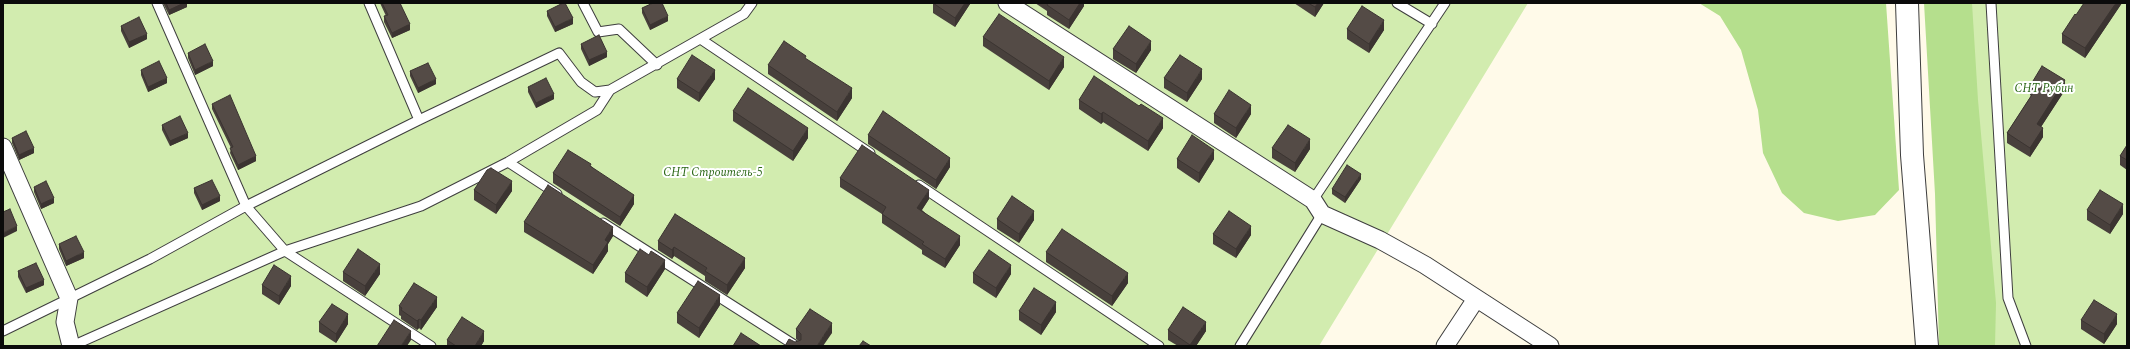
<!DOCTYPE html>
<html>
<head>
<meta charset="utf-8">
<style>
	body { margin:0 }
	#map { position:relative; width:2130px; height:349px; overflow:hidden; background:#fffae9; font-family:Spectral,serif }
	canvas { display:block }
	.frame { position:absolute; inset:0; border:4px solid #0b0b0b; pointer-events:none }
</style>
</head>
<body>
<div id="map">
<canvas width="2130" height="349"></canvas>
<div class="frame"></div>
</div>
<script>
const c = document.querySelector('canvas').getContext('2d');
c.lineJoin = 'round';
function fill(path, color) { c.fillStyle = color; c.fill(path, 'evenodd'); }
const poly = rows => new Path2D(rows.map(r => 'M' + r).join(''));
function stroke(path, color, width, dash) { c.strokeStyle = color; c.lineWidth = width; c.lineCap = dash ? 'butt' : 'round'; c.setLineDash(dash || []); c.stroke(path); }
function label(font, color, halo, rows, align = 'center') {
  c.font = font + ' Spectral,serif'; c.lineWidth = 4; c.setLineDash([]); c.textBaseline = 'middle'; c.strokeStyle = halo; c.fillStyle = color; for (const [text, x, y, turn = 0] of rows) {
    c.save(); c.translate(x, y); c.rotate((+turn || 0) * Math.PI / 180); c.textAlign = isNaN(turn) ? turn : align; if (halo) c.strokeText(text, 0, 0); c.fillText(text, 0, 0); c.restore();
  }
}
fill(poly([
	[3,3,1528,3,1319,346,3,346],
	[1958,3,2127,3,2127,346,1967,346]
]), '#d2ecaf');
fill(poly([
	[1699,3,1886,3,1899,190,1875,215,1838,221,1804,213,1782,193,1763,153,1758,110,1741,50,1720,16],
	[1924,3,1972,3,1978,100,1996,303,1995,346,1939,346,1935,194]
]), '#b5df8d');
const service = poly([
	[157,3,246,206,285,251,431,346],
	[369,3,419,120],
	[583,3,598,32,619,29,657,65],
	[1397,3,1432,24],
	[1991,3,2008,298,2026,346],
	[702,40,870,153],
	[508,162,557,194],
	[919,185,1159,346],
	[1313,200,1445,3],
	[603,223,796,346],
	[3,331,150,259,246,206,419,120,559,53,581,82,595,92,610,90,744,14,752,3],
	[72,346,285,251,421,206,508,162,597,110,610,90],
	[1240,346,1322,214]
]);
const minor = poly([
	[1007,3,1313,200,1322,214,1380,240,1425,265,1550,346],
	[3,147,69,298,65,322,71,346],
	[1445,346,1476,299]
]);
const tertiary = poly([
	[1907,3,1912,155,1927,346]
]);
stroke(service, '#3e3e3e', 11);
stroke(minor, '#3e3e3e', 19);
stroke(tertiary, '#3e3e3e', 24);
stroke(service, '#fff', 9);
stroke(minor, '#fff', 17);
stroke(tertiary, '#fff', 22);
fill(poly([
	[163,3,187,3,187,7,169,15],
	[380,3,400,3,410,30,392,38,384,22,384,16,386,16],
	[933,3,970,3,970,4,955,27,933,13],
	[1035,3,1084,3,1084,6,1069,29,1047,15,1047,11],
	[1294,3,1324,3,1315,17],
	[2122,3,2085,58,2062,43,2062,34,2076,15],
	[642,8,668,21,650,30,642,13],
	[547,11,573,24,555,32,547,16],
	[121,26,147,39,129,48,121,31],
	[1347,29,1384,30,1369,53,1347,39],
	[983,37,1064,67,1049,90,983,46],
	[581,44,607,57,589,66,581,49],
	[1113,49,1151,50,1136,73,1113,59],
	[188,53,213,66,195,75,188,58],
	[768,65,852,98,837,121,768,74],
	[141,70,167,83,148,92,141,75],
	[410,71,436,84,418,93,410,76],
	[1164,78,1202,79,1187,102,1164,88],
	[677,79,715,79,699,102,677,88],
	[2030,86,2065,90,2041,127,2043,137,2030,157,2007,143,2007,133,2031,96,2030,95],
	[528,87,554,99,536,108,528,92],
	[1079,100,1163,128,1148,151,1103,122,1101,124,1079,109],
	[212,104,256,161,238,170,230,153,231,148,212,109],
	[733,111,808,138,793,161,733,121],
	[1214,114,1251,114,1236,138,1214,123],
	[162,125,188,138,170,146,162,130],
	[868,135,950,167,936,189,868,144],
	[12,138,34,153,19,160,12,143],
	[2127,145,2127,170,2120,165,2120,156],
	[1272,148,1310,149,1295,172,1272,158],
	[1177,159,1214,159,1199,183,1177,168],
	[591,166,634,204,620,226,553,183,553,173],
	[840,178,929,199,922,210,960,245,945,268,922,254,922,250,882,223,882,214,840,187],
	[1361,179,1345,203,1332,194,1332,189],
	[34,187,54,203,41,209,34,192],
	[194,188,220,201,202,210,194,193],
	[474,190,512,191,496,214,474,200],
	[2087,210,2123,214,2110,234,2087,220],
	[997,219,1034,220,1019,243,997,229],
	[524,222,613,236,608,244,608,251,593,274,524,232],
	[1213,234,1251,235,1236,258,1213,244],
	[658,241,745,268,727,295,705,281,705,276,674,256,672,259,658,250],
	[59,244,84,258,66,266,59,249],
	[1046,252,1128,283,1112,306,1046,262],
	[665,269,647,297,625,282,625,273],
	[18,271,44,285,26,293,18,277],
	[343,272,380,274,365,296,343,281],
	[973,273,1011,274,996,298,973,283],
	[262,285,291,286,279,305,262,294],
	[720,305,699,338,677,323,677,313],
	[399,306,437,307,421,330,419,328,417,330,401,319,401,316,399,315],
	[1019,311,1056,312,1041,335,1019,320],
	[2081,320,2117,324,2104,344,2081,329],
	[319,322,348,324,336,343,319,332],
	[796,329,832,333,795,342,799,341,796,339],
	[1168,330,1206,331,1196,346,1178,346,1168,340],
	[447,340,484,341,481,346,447,346]
]), '#48403c');
fill(poly([
	[184,3,187,3,187,7,169,15,169,10],
	[965,3,970,3,970,4,955,27,955,18],
	[1080,3,1084,3,1084,6,1069,29,1069,20],
	[1318,3,1324,3,1315,17,1315,7],
	[2116,3,2122,3,2085,58,2085,48],
	[668,16,668,21,650,30,650,25],
	[573,18,573,24,555,32,555,27],
	[1384,20,1384,30,1369,53,1369,44],
	[410,24,410,30,392,38,392,33],
	[147,34,147,39,129,48,129,42],
	[1151,41,1151,50,1136,73,1136,64],
	[607,52,607,57,589,66,589,60],
	[1064,57,1064,67,1049,90,1049,81],
	[213,61,213,66,195,75,195,70],
	[1202,69,1202,79,1187,102,1187,93],
	[715,70,715,79,699,102,699,93],
	[167,78,167,83,148,92,148,87],
	[436,79,436,84,418,93,418,88],
	[2065,80,2065,90,2037,133,2037,124],
	[852,88,852,98,837,121,837,112],
	[554,94,554,99,536,108,536,103],
	[1251,105,1251,114,1236,138,1236,128],
	[1103,112,1103,122,1101,124,1101,114],
	[1163,118,1163,128,1148,151,1148,141],
	[808,128,808,138,793,161,793,151],
	[2043,128,2043,137,2030,157,2030,148],
	[188,133,188,138,170,146,170,141],
	[1310,139,1310,149,1295,172,1295,163],
	[34,148,34,153,19,160,19,155],
	[1214,150,1214,159,1199,183,1199,173],
	[256,156,256,161,238,170,238,165],
	[950,158,950,167,936,189,936,180],
	[1361,174,1361,179,1345,203,1345,197],
	[512,181,512,191,496,214,496,205],
	[929,190,929,199,917,217,917,208],
	[634,195,634,204,620,226,620,217],
	[220,196,220,201,202,210,202,205],
	[54,198,54,203,41,209,41,204],
	[2123,204,2123,214,2110,234,2110,225],
	[1034,211,1034,220,1019,243,1019,234],
	[17,226,17,231,3,238,3,233],
	[1251,226,1251,235,1236,258,1236,249],
	[613,227,613,236,608,244,608,251,593,274,593,265,605,240],
	[960,236,960,245,945,268,945,259],
	[674,247,674,256,672,259,672,250],
	[84,252,84,258,66,266,66,261],
	[745,258,745,268,727,295,727,285],
	[665,260,665,269,647,297,647,287],
	[380,264,380,274,365,296,365,286],
	[1011,265,1011,274,996,298,996,288],
	[1128,273,1128,283,1112,306,1112,296],
	[291,276,291,286,279,305,279,296],
	[44,280,44,285,26,293,26,288],
	[720,295,720,305,699,338,699,328],
	[437,297,437,307,421,330,421,320],
	[1056,302,1056,312,1041,335,1041,325],
	[348,314,348,324,336,343,336,334],
	[2117,314,2117,324,2104,344,2104,334],
	[419,319,419,328,417,330,417,321],
	[1206,322,1206,331,1196,346,1190,346,1190,345],
	[832,323,832,333,823,346,817,346],
	[411,331,411,340,407,346,401,346],
	[484,331,484,341,481,346,475,346]
]), '#3b3431');
const building = poly([
	[166,3,184,3,169,10,166,3],
	[382,3,400,3,410,24,392,33,384,16,388,15,382,3],
	[563,3,565,3,573,18,555,27,547,11,563,3],
	[653,3,662,3,668,16,650,25,642,8,653,3],
	[933,3,965,3,955,18,933,3],
	[1048,3,1080,3,1069,20,1047,5,1048,3],
	[1308,3,1318,3,1315,7,1308,3],
	[2084,3,2116,3,2085,48,2062,34,2075,14,2076,15,2084,3],
	[1362,6,1384,20,1369,44,1347,29,1362,6],
	[999,14,1064,57,1049,81,983,37,999,14],
	[139,17,147,34,129,42,121,26,139,17],
	[1129,26,1151,41,1136,64,1113,49,1129,26],
	[599,35,607,52,589,60,581,44,599,35],
	[784,41,806,56,805,58,852,88,837,112,768,65,784,41],
	[205,44,213,61,195,70,188,53,205,44],
	[692,55,715,70,699,93,677,79,692,55],
	[1180,55,1202,69,1187,93,1164,78,1180,55],
	[159,61,167,78,148,87,141,70,159,61],
	[428,63,436,79,418,88,410,71,428,63],
	[2042,66,2065,80,2037,124,2043,128,2030,148,2007,133,2035,90,2030,86,2042,66],
	[1094,76,1139,106,1141,104,1163,118,1148,141,1103,112,1101,114,1079,100,1094,76],
	[546,78,554,94,536,103,528,87,546,78],
	[748,88,808,128,793,151,733,111,748,88],
	[1229,90,1251,105,1236,128,1214,114,1229,90],
	[230,95,256,156,238,165,230,148,233,147,212,104,230,95],
	[883,111,950,158,936,180,868,135,883,111],
	[180,116,188,133,170,141,162,125,180,116],
	[1288,125,1310,139,1295,163,1272,148,1288,125],
	[26,131,34,148,19,155,12,138,26,131],
	[1192,135,1214,150,1199,173,1177,159,1192,135],
	[862,145,929,190,917,208,960,236,945,259,922,244,924,242,882,214,886,207,840,178,862,145],
	[2127,145,2127,160,2120,156,2127,145],
	[568,150,591,164,590,166,634,195,620,217,553,173,568,150],
	[1347,165,1361,174,1345,197,1332,189,1347,165],
	[491,168,512,181,496,205,474,190,487,170,491,168],
	[212,180,220,196,202,205,194,188,212,180],
	[46,181,54,198,41,204,34,187,46,181],
	[548,185,613,227,605,240,608,242,593,265,524,222,548,185],
	[2100,190,2123,204,2110,225,2087,210,2100,190],
	[1012,196,1034,211,1019,234,997,219,1012,196],
	[10,209,17,226,3,233,3,212,10,209],
	[1229,211,1251,226,1236,249,1213,234,1229,211],
	[675,214,745,258,727,285,705,271,707,268,674,247,672,250,658,241,675,214],
	[1062,229,1128,273,1112,296,1046,252,1062,229],
	[76,236,84,252,66,261,59,244,76,236],
	[358,249,380,264,365,286,343,272,358,249],
	[640,249,649,255,651,251,665,260,647,287,625,273,640,249],
	[989,250,1011,265,996,288,973,273,989,250],
	[36,263,44,280,26,288,18,271,36,263],
	[274,265,291,276,279,296,262,285,274,265],
	[698,281,720,295,699,328,677,313,698,281],
	[414,283,437,297,421,320,419,319,417,321,401,310,402,308,399,306,414,283],
	[1034,288,1056,302,1041,325,1019,311,1034,288],
	[2094,300,2117,314,2104,334,2081,320,2094,300],
	[332,304,348,314,336,334,319,322,332,304],
	[1183,307,1206,322,1190,345,1168,330,1183,307],
	[810,309,832,323,817,346,785,346,789,339,795,342,801,340,801,334,796,329,810,309],
	[462,317,484,331,475,346,456,346,447,340,462,317],
	[394,320,411,331,401,346,377,346,394,320],
	[741,333,761,346,733,346,741,333],
	[863,341,871,346,859,346,863,341]
]);
fill(building, '#544b46');
stroke(building, '#3b3431', 1);
label('italic 12px', '#2b6716', '#fff', [
	["СНТ Рубин",2044,90],
	["СНТ Строитель-5",713,174]
]);
</script>
</body>
</html>
